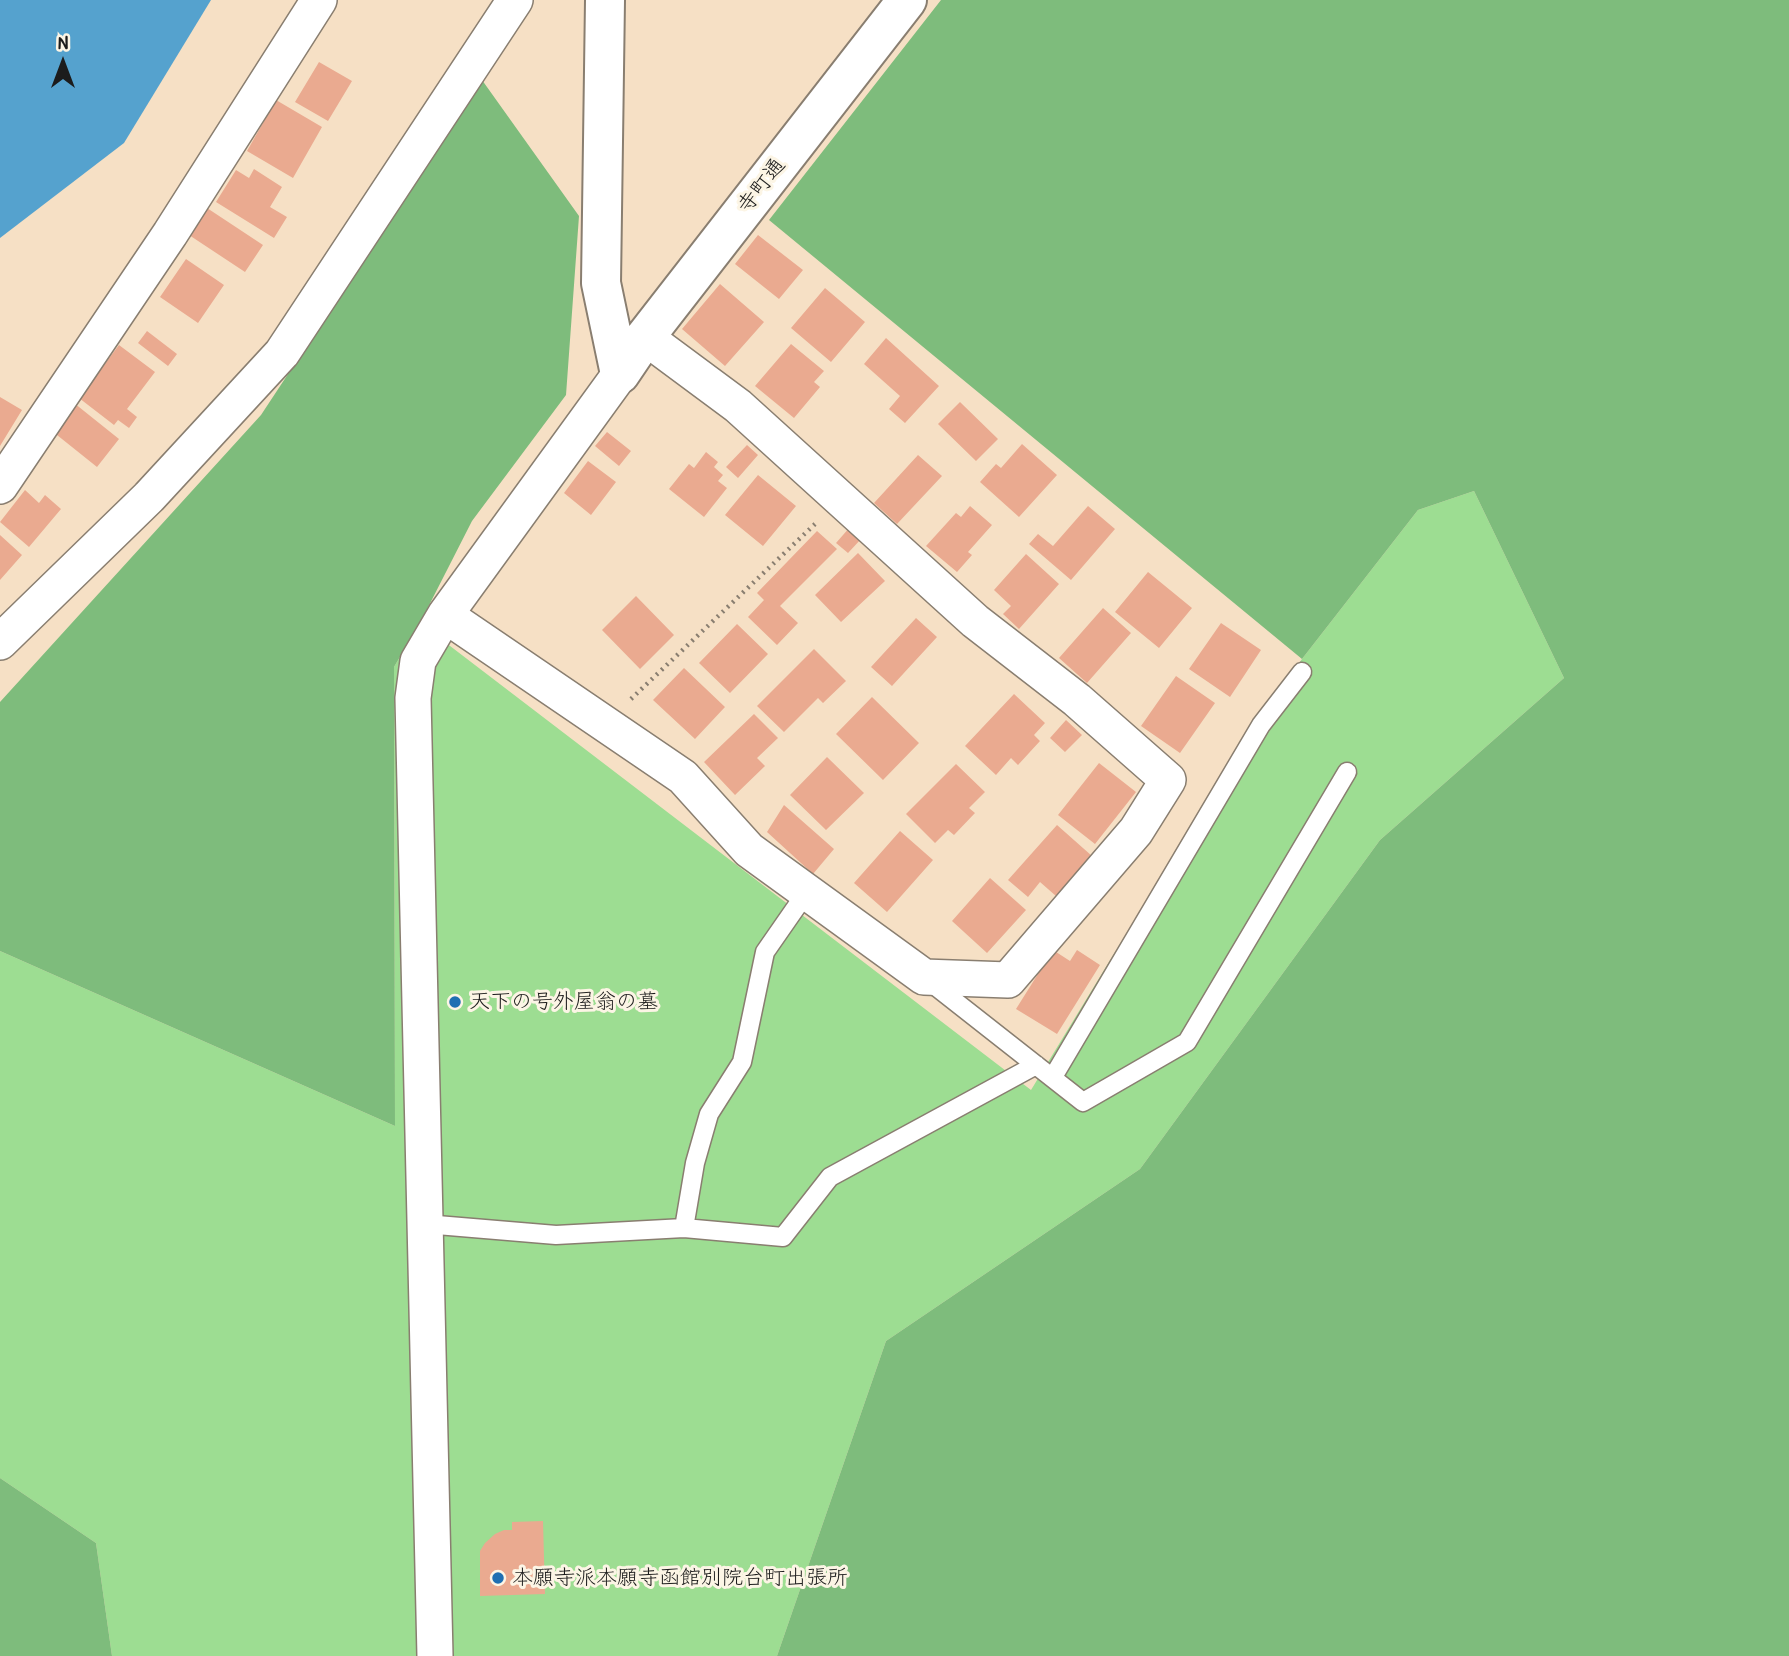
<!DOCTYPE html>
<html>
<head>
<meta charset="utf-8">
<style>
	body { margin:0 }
	#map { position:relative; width:1789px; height:1656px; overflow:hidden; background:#f6e0c5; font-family:"Patrick Hand",sans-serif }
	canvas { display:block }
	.north { position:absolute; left:28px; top:28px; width:70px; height:70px; -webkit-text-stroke:5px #fcf5e5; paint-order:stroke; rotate:0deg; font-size:19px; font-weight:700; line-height:28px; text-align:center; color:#1c1c1c }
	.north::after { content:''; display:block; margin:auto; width:24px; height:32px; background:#1c1c1c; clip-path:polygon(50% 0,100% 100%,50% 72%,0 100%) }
</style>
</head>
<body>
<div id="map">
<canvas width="1789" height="1656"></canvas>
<div class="north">N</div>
</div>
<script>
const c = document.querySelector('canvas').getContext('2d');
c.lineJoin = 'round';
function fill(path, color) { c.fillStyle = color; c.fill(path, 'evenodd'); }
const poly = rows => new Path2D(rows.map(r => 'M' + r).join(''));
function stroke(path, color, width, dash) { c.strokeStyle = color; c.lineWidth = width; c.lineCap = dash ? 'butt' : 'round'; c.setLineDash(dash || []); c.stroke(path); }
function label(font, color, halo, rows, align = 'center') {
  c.font = font + ' "Patrick Hand","Klee One",sans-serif'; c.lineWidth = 6; c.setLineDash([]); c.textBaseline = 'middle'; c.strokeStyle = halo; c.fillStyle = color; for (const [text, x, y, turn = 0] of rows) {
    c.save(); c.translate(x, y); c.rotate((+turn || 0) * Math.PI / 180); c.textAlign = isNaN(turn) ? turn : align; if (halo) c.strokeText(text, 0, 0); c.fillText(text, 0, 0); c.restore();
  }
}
fill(poly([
	[1474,491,1564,678,1380,840,1140,1169,886,1341,777,1656,112,1656,96,1543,0,1478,0,951,395,1126,394,667,420,623,1031,1090,1251,729,1302,659,1418,510]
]), '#9ddd92');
fill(poly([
	[941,0,1789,0,1789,1656,777,1656,886,1341,1140,1169,1380,840,1564,678,1474,491,1418,510,1302,659,769,220],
	[482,80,579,216,566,395,472,521,420,623,394,667,395,1126,0,951,0,702,261,415],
	[0,1478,96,1543,112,1656,0,1656]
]), '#7ebc7c');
fill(poly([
	[0,0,211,0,124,143,0,238]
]), '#55a2ce');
fill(poly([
	[319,62,352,81,328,121,295,102],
	[276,100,322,127,293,178,247,151],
	[254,169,282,187,270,207,287,217,274,238,216,202,236,170,249,178],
	[207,208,263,245,245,272,189,235],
	[758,235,803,270,779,299,735,264],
	[186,259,224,285,198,323,160,297],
	[720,284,764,322,725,366,682,329],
	[825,288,865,322,831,362,791,328],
	[147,331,177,354,168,366,138,343],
	[886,338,939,386,905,423,889,409,900,396,864,364],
	[791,344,824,371,814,382,820,387,794,418,755,386],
	[119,345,155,372,127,409,137,417,129,428,118,420,114,425,79,398],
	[0,397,22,410,0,446],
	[960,402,998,439,976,461,938,424],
	[74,403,119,439,97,467,52,431],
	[607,432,631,451,619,466,595,446],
	[1022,444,1057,475,1019,517,980,482,996,464,1001,468],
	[747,445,758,455,738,478,726,467],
	[706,452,718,462,714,467,723,475,718,481,727,488,704,517,669,489,689,464,694,468],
	[918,455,942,476,897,524,874,503],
	[588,461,616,482,591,515,564,493],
	[758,475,796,506,763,546,725,515],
	[25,490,39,503,45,495,61,509,29,547,0,522],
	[970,506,992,525,968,552,972,555,957,572,926,546,956,513,961,517],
	[1088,506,1115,529,1071,580,1029,544,1038,534,1053,546],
	[850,527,862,538,848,553,836,543],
	[817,531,837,549,780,606,798,623,777,645,748,617,764,600,757,593],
	[0,535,22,555,0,580],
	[858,553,885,581,841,622,815,595],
	[1026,554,1059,584,1019,629,1003,614,1011,606,994,590],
	[1148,572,1192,608,1159,648,1115,612],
	[636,596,674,635,640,669,602,630],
	[1103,608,1131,633,1087,683,1059,658],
	[916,618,937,637,892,686,871,667],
	[1221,623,1261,650,1230,697,1189,669],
	[737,624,768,654,730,693,699,663],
	[814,649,846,681,823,703,818,698,784,732,757,706],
	[684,668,725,707,695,739,653,700],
	[1176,676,1215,703,1180,753,1141,726],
	[1014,694,1045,723,1034,735,1040,741,1018,765,1011,758,996,775,965,746],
	[872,697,919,743,883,780,836,734],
	[754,714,778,738,757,758,765,766,735,795,704,762],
	[1066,720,1082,735,1065,752,1050,738],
	[827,757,864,793,826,830,790,795],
	[1099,763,1136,792,1095,844,1058,815],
	[956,764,985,792,969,808,975,813,954,835,948,830,935,843,906,814],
	[784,805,834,849,813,874,767,832],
	[1057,825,1092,856,1056,896,1040,882,1028,897,1008,880],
	[900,831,933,860,887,912,854,883],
	[990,878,1026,910,987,953,952,921],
	[1053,950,1070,961,1077,950,1100,965,1057,1034,1016,1009],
	[543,1521,545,1594,480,1596,480,1551,485,1543,495,1534,504,1530,512,1530,512,1522]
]), '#eaaa90');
const service = poly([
	[929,981,1083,1102,1187,1042,1347,772],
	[1053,1077,1261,725,1302,672],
	[425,1224,556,1235,684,1228,695,1163,709,1114,742,1062,765,952,806,893],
	[684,1228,783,1237,830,1177,1036,1065]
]);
const minor = poly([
	[0,486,170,234,319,0],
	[445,615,683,777,749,850,924,977,1008,980,1136,831,1168,780,1077,700,975,621,738,406,645,337],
	[0,642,149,497,282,353,515,0],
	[435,1656,413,698,418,661,445,615,620,374]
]);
const tertiary = poly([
	[605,0,601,283,620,374],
	[620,374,645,337,907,0]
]);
stroke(service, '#897e70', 21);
stroke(minor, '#897e70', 38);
stroke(tertiary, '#897e70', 42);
stroke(poly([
	[631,699,815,524]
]), '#897e70', 4.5, [2, 5]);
stroke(service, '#fff', 18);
stroke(minor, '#fff', 35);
stroke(tertiary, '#fff', 38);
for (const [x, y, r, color] of [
	[455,1002,7,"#1f6fb2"],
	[498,1578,7,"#1f6fb2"]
]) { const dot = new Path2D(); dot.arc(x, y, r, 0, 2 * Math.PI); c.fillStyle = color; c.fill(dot); stroke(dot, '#fcf5e5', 2.5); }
label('21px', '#1c1c1c', '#fcf5e5', [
	["寺町通",762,186,-52]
]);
label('21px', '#1c1c1c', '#fcf5e5', [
	["天下の号外屋翁の墓",469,1002],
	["本願寺派本願寺函館別院台町出張所",512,1578]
], 'left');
</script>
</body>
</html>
